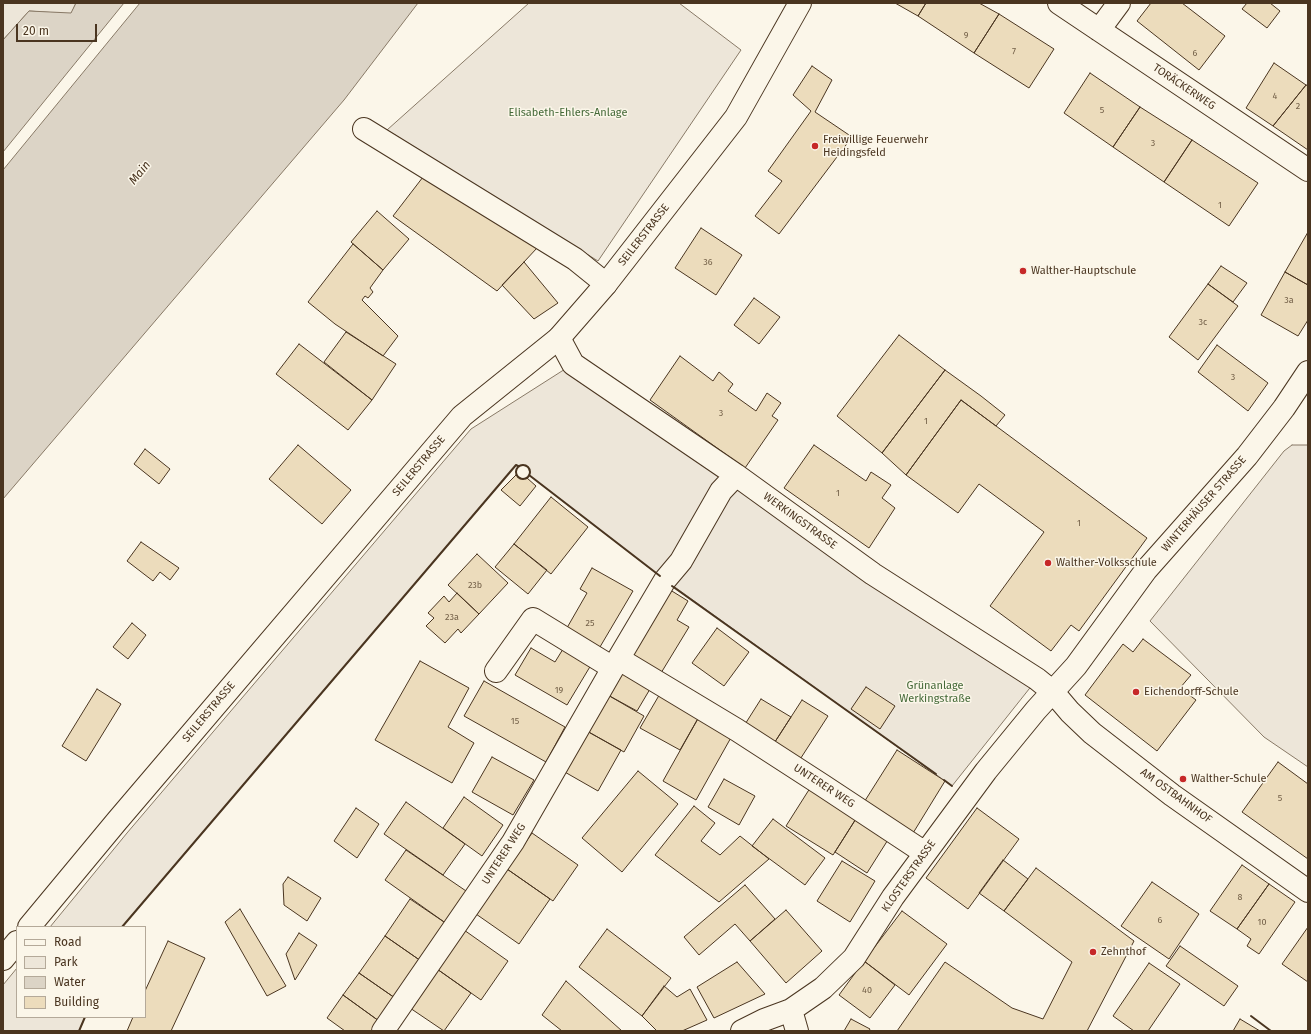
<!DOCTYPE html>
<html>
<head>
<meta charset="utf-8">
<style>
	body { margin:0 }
	#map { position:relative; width:1311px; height:1034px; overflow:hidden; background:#fbf6e9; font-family:"Fira Sans",sans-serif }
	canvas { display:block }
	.frame { position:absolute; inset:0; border:4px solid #4a3520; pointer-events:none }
	.legend { position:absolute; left:16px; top:926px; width:130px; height:92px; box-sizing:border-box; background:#fbf6e9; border:1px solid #b4a999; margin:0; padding:5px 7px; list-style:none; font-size:12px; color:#4a3520 }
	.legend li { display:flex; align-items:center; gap:8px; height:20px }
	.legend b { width:20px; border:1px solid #b4a999 }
	.scale { position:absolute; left:16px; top:24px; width:81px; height:18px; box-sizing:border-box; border:2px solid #4a3520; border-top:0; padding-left:5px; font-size:12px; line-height:14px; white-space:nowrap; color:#4a3520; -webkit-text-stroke:3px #fbf6e9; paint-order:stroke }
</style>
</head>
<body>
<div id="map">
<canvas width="1311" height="1034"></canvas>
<div class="frame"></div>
<ul class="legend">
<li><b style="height:5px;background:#fbf6e9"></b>Road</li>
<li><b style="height:11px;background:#ede6d9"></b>Park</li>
<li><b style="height:11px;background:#dcd4c6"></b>Water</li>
<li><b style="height:11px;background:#ecdcbc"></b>Building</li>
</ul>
<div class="scale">20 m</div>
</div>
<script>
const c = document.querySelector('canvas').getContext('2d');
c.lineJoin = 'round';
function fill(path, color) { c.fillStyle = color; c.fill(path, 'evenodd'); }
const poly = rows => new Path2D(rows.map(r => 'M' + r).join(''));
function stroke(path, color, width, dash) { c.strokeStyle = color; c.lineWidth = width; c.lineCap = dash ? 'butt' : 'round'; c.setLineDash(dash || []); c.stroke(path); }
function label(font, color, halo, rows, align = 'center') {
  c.font = font + ' "Fira Sans",sans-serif'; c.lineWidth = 3; c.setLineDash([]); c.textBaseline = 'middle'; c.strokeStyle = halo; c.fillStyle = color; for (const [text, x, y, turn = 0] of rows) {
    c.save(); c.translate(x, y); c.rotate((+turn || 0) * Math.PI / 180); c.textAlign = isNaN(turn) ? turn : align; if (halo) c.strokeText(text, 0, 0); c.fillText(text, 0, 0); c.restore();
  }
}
const green = poly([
	[3,3,76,3,71,14,29,11,3,40,3,3],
	[529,3,679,3,741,50,598,261,387,130,529,3],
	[573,364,1037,679,952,786,665,580,529,475,530,473,528,467,523,465,518,466,516,465,122,927,50,927,127,833,471,429,573,364],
	[1292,445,1308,445,1308,767,1264,737,1150,621,1284,451,1292,445],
	[17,968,17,1017,85,1017,79,1031,3,1031,3,985,17,968]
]);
fill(green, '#ede6d9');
stroke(green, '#887966', 1);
const water = poly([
	[76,3,124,3,3,152,3,40,29,11,71,13,76,3],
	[140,3,418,3,344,100,3,499,3,170,140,3]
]);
fill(water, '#dcd4c6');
stroke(water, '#887966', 1);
const building = poly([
	[895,3,926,3,918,16,895,3],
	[926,3,979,3,999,14,974,53,918,16,926,3],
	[1151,3,1182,3,1225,36,1199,70,1137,21,1151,3],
	[1247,3,1270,3,1280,11,1267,28,1242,9,1247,3],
	[999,14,1054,49,1029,88,974,53,999,14],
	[1274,63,1306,85,1273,126,1246,108,1274,63],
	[812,66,832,80,815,112,852,137,779,234,755,216,782,181,768,171,811,111,793,95,812,66],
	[1090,73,1140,107,1113,147,1064,113,1090,73],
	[1306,85,1308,86,1308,150,1273,126,1306,85],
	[1140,107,1192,140,1164,182,1113,147,1140,107],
	[1192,140,1258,183,1229,226,1164,182,1192,140],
	[423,177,537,248,497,291,393,216,423,177],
	[377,211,409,239,383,270,351,242,377,211],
	[701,228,742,255,716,295,675,268,701,228],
	[1308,232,1308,285,1285,272,1308,232],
	[353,244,383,270,370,288,373,292,368,298,365,296,362,300,398,336,383,356,335,324,308,302,353,244],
	[524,262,558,303,534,319,502,285,524,262],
	[1221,266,1247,283,1233,302,1208,284,1221,266],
	[1285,272,1308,285,1308,320,1298,336,1261,315,1285,272],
	[1208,284,1238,306,1198,360,1169,337,1208,284],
	[754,298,780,317,759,344,734,325,754,298],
	[346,332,396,364,372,400,324,362,346,332],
	[899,335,945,370,882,453,837,416,899,335],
	[299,344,372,400,348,430,276,374,299,344],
	[1217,345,1268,383,1248,411,1198,372,1217,345],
	[680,356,713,381,719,372,733,384,728,391,756,411,767,393,781,403,772,416,778,420,745,468,650,400,680,356],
	[945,370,981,396,1005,415,996,426,961,400,906,475,882,453,945,370],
	[961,400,1147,538,1079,631,1071,625,1051,651,990,606,1044,532,979,484,958,513,906,475,961,400],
	[298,445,351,490,322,524,269,479,298,445],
	[814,445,866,481,871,472,891,485,882,498,895,508,869,548,784,488,814,445],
	[145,449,170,469,159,484,134,464,145,449],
	[516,475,522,479,527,478,536,486,520,506,501,490,516,475],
	[551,497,588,527,551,574,514,544,551,497],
	[141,542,179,568,170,580,160,572,153,581,127,561,141,542],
	[514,544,547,570,528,594,495,567,514,544],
	[477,554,508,583,479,614,448,585,477,554],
	[592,568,633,591,597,652,564,633,587,593,580,589,592,568],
	[667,588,688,601,677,620,689,627,661,673,628,653,667,588],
	[457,593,479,614,461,633,458,629,445,643,426,626,434,618,428,613,444,596,449,602,457,593],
	[132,623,146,635,128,659,113,647,132,623],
	[717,628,749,652,724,686,692,663,717,628],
	[1143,639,1191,675,1180,688,1196,700,1157,751,1085,695,1123,644,1133,652,1143,639],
	[531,648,555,662,563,649,591,665,567,705,515,675,531,648],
	[420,661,469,688,448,727,474,743,452,783,375,740,420,661],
	[621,667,653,684,637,711,606,694,621,667],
	[484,681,565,727,546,762,464,716,484,681],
	[866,687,895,706,880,729,851,709,866,687],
	[97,689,121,704,86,761,62,746,97,689],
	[661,692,700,715,680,750,640,728,661,692],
	[606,694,644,716,624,752,585,730,606,694],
	[761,699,791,717,771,748,742,729,761,699],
	[802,700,828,716,797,764,771,748,802,700],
	[700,715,733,734,696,800,663,781,700,715],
	[585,730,621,750,598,791,563,771,585,730],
	[897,750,945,781,910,838,861,807,897,750],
	[492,757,534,780,513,815,472,792,492,757],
	[1278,762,1308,784,1308,859,1242,812,1278,762],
	[638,771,678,804,622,872,582,838,638,771],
	[724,779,755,796,739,825,708,807,724,779],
	[812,785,859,814,833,855,786,826,812,785],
	[464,797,503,825,482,856,443,828,464,797],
	[406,802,465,844,443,875,384,834,406,802],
	[694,806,715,823,701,841,720,855,740,836,769,859,719,902,655,855,694,806],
	[356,808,379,824,357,858,334,841,356,808],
	[977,808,1019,839,968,909,926,878,977,808],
	[859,814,891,835,867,873,835,852,859,814],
	[773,819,825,858,805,885,752,846,773,819],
	[532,833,578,865,553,901,507,869,532,833],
	[406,850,469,893,447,924,385,880,406,850],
	[1003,860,1028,879,1004,911,979,893,1003,860],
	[842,861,875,881,850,922,817,901,842,861],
	[1242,865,1269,884,1237,929,1210,911,1242,865],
	[1036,868,1134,941,1087,1031,897,1031,945,962,1012,1008,1043,1019,1072,962,1004,911,1036,868],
	[507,869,550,899,519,944,476,914,507,869],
	[288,877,321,898,307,921,284,905,283,884,288,877],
	[1152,882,1199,914,1169,959,1121,926,1152,882],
	[1269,884,1295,902,1259,954,1247,946,1251,939,1237,929,1269,884],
	[745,885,775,919,750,941,735,924,699,955,684,937,745,885],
	[410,899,447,924,421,961,385,936,410,899],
	[240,909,286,986,267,996,225,922,240,909],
	[786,910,822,951,786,983,750,941,786,910],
	[902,911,947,944,909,995,864,961,902,911],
	[1308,927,1308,982,1282,964,1308,927],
	[607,929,671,978,642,1016,579,967,607,929],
	[464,930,508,961,481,1000,437,969,464,930],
	[299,933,317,945,295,980,286,954,299,933],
	[385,936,421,961,395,998,359,973,385,936],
	[168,941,205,958,171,1031,127,1031,133,1017,145,1017,145,991,168,941],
	[1180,946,1238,986,1224,1006,1166,966,1180,946],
	[864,961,895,985,870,1018,839,995,864,961],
	[737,962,765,994,714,1018,697,987,737,962],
	[1149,963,1180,984,1148,1031,1134,1031,1113,1016,1149,963],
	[437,969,471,993,444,1031,410,1008,437,969],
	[359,973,395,998,379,1021,343,995,359,973],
	[566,981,622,1031,562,1031,542,1015,566,981],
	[664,986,677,997,690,989,707,1020,682,1031,657,1031,642,1016,664,986],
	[343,995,379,1021,372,1031,345,1031,327,1018,343,995],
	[851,1019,870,1029,869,1031,844,1031,851,1019],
	[1240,1019,1260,1031,1233,1031,1240,1019]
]);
fill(building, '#ecdcbc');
stroke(building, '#4a3520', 1);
const minor = poly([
	[1059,3,1308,170],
	[1099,30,1119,3],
	[364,129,575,259,606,284],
	[559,338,573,364,736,475,873,574,1037,679,1053,692,1070,712,1092,733,1172,795,1308,891],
	[619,659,737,730,822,785,925,853],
	[496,671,533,619,613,668],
	[791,1010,797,1031],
	[383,1031,513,842,613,668,665,580,681,561,721,491,736,475],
	[742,1031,764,1020,791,1010,823,988,854,958,893,897,986,771,1036,710,1076,666,1146,570,1247,456,1284,408,1308,372]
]);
const major = poly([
	[29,927,117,821,462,416,559,338,606,284,736,117,800,3],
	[3,959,17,942]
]);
stroke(minor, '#4a3520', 24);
stroke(major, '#4a3520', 24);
stroke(minor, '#fbf6e9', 22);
stroke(major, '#fbf6e9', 22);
stroke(poly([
	'516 472a7 7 0 1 1 14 0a7 7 0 1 1-14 0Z',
	[529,475,660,576],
	[672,586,936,774],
	[944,780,952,786],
	[122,927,516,465,518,466],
	[1251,1016,1271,1031],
	[79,1031,85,1017]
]), '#4a3520', 2);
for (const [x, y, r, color] of [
	[815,146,4,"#c62828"],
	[1023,271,4,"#c62828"],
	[1048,563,4,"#c62828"],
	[1136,692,4,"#c62828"],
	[1183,779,4,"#c62828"],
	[1093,952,4,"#c62828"]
]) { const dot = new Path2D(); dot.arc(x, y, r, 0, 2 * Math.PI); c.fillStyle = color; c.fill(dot); stroke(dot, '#fbf6e9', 1.5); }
label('9px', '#725f47', null, [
	["9",966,35],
	["7",1014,51],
	["6",1195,53],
	["4",1275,96],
	["2",1298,106],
	["5",1102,110],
	["3",1153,143],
	["1",1220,205],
	["36",708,262],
	["3a",1289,300],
	["3c",1203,322],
	["3",1233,377],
	["3",721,413],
	["1",926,421],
	["1",838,493],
	["1",1079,523],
	["23b",475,585],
	["23a",452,617],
	["25",590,623],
	["19",559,690],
	["15",515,721],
	["5",1280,798],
	["8",1240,897],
	["6",1160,920],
	["10",1262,922],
	["40",867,990]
]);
label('11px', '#4a3520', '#fbf6e9', [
	["TORÄCKERWEG",1184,87,34],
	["SEILERSTRASSE",644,235,-52],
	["SEILERSTRASSE",419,466,-50],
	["WINTERHÄUSER STRASSE",1204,504,-49],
	["WERKINGSTRASSE",800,521,36],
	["SEILERSTRASSE",209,712,-50],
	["UNTERER WEG",824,786,33],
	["AM OSTBAHNHOF",1176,796,36],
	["UNTERER WEG",504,854,-57],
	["KLOSTERSTRASSE",909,876,-55]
]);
label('11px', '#436837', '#fbf6e9', [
	["Elisabeth-Ehlers-Anlage",568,113],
	["Grünanlage",935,686],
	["Werkingstraße",935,699]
]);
label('11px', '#4a3520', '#fbf6e9', [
	["Freiwillige Feuerwehr",823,140],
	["Heidingsfeld",823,153],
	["Walther-Hauptschule",1031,271],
	["Walther-Volksschule",1056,563],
	["Eichendorff-Schule",1144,692],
	["Walther-Schule",1191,779],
	["Zehnthof",1101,952]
], 'left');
label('italic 12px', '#4a3520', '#fbf6e9', [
	["Main",140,173,-51]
]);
</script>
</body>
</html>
